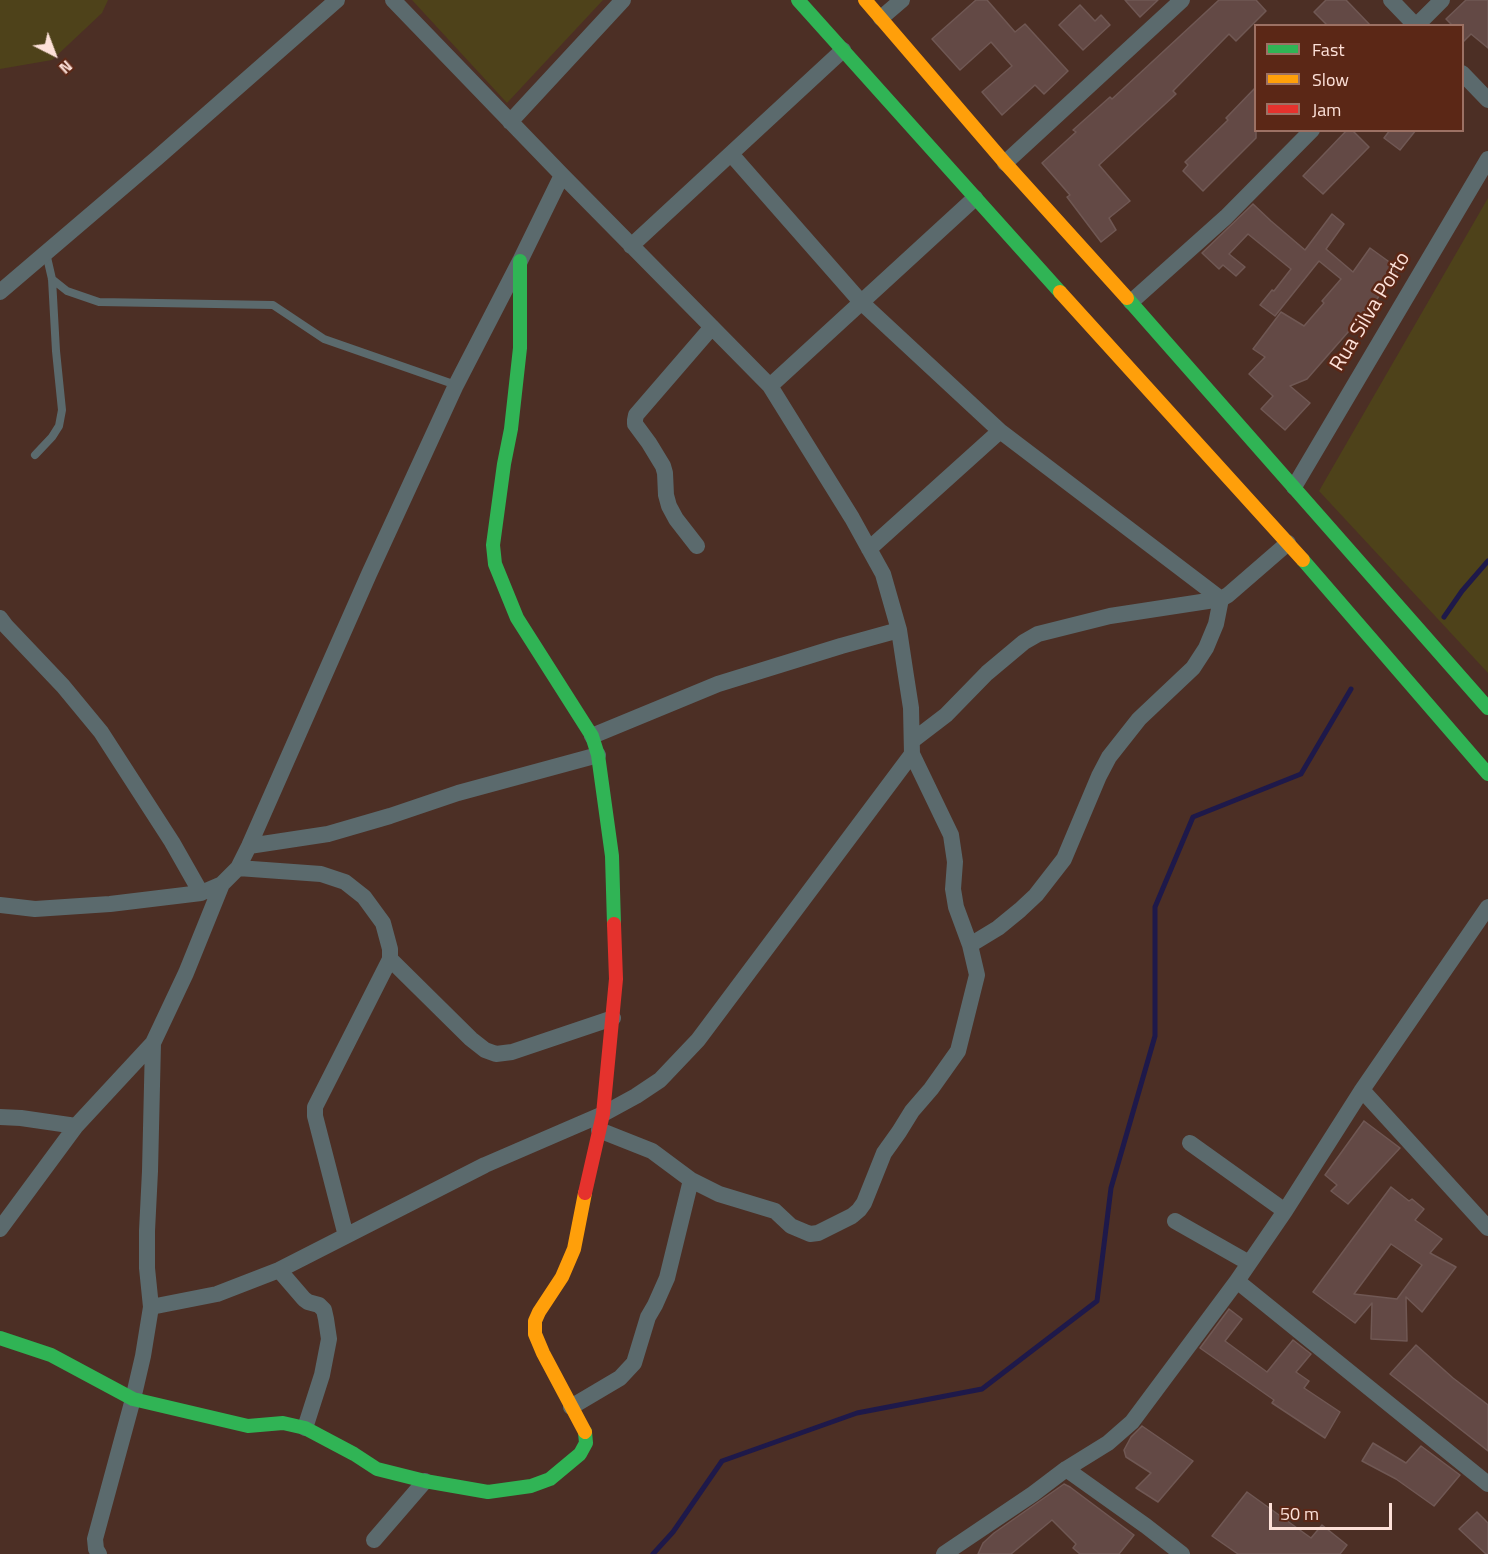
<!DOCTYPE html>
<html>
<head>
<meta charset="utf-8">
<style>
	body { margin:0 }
	#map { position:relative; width:1488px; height:1554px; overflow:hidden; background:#4c2f25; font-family:"Titillium Web",sans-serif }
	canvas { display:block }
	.legend { position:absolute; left:1254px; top:24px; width:210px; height:108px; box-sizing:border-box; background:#5b2716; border:2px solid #9c7164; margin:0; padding:8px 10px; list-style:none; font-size:18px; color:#fde1d9 }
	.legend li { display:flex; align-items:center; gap:12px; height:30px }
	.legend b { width:30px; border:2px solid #9c7164 }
	.north { position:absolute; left:24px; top:24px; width:60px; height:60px; -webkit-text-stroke:4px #5b2716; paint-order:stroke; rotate:138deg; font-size:16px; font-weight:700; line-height:24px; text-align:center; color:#fde1d9 }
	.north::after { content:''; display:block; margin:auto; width:21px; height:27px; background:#fde1d9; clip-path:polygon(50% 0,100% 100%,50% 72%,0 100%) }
	.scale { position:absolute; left:1269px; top:1503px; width:123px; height:27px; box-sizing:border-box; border:3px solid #fde1d9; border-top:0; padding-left:8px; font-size:18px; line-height:21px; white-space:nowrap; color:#fde1d9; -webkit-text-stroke:4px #5b2716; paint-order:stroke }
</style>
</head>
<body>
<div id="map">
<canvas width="1488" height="1554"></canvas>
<ul class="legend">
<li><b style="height:8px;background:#30b455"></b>Fast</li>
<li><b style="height:8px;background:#ff9f0a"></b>Slow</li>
<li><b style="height:8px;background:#e5322d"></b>Jam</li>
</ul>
<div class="north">N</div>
<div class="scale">50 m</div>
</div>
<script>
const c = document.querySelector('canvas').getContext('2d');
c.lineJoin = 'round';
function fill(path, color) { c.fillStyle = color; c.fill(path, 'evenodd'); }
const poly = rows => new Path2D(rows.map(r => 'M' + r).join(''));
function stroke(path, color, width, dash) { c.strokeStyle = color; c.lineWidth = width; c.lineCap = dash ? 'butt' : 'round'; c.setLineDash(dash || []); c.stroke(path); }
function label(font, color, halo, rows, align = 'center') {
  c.font = font + ' "Titillium Web",sans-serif'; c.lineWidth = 5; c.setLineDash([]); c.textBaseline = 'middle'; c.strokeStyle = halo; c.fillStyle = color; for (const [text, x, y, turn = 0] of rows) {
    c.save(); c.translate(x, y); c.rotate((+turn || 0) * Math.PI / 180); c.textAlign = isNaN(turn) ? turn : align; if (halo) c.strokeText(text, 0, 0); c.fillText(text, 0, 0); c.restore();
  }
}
fill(poly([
	[0,0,108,0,102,13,52,60,0,69],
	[412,0,603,0,507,103],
	[1488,198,1488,673,1319,491]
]), '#4e421a');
stroke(poly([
	[1444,617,1462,591,1488,561],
	[653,1554,673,1532,722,1461,857,1413,982,1389,1097,1301,1111,1188,1155,1036,1155,907,1193,817,1301,774,1351,689]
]), '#1e194a', 5);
const building = poly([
	[976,0,987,0,1015,32,1025,24,1068,71,1044,94,1035,85,1002,115,982,92,1012,66,991,42,960,70,932,39,976,0],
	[1125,0,1158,0,1140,17,1125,0],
	[1219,0,1256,0,1266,11,1236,41,1229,34,1173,91,1176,94,1099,165,1130,201,1109,218,1116,230,1101,242,1067,197,1070,195,1042,163,1076,132,1073,130,1110,97,1112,99,1219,0],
	[1326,0,1346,0,1371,26,1328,26,1314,12,1326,0],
	[1466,0,1488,0,1488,48,1471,34,1462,43,1462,26,1453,26,1446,19,1466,0],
	[1080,5,1095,21,1101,15,1110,25,1083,50,1059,25,1080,5],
	[1256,87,1256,138,1203,191,1183,171,1188,165,1185,162,1228,120,1226,118,1256,87],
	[1347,130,1352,130,1369,147,1323,194,1303,176,1347,130],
	[1390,130,1416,130,1400,150,1384,138,1390,130],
	[1253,204,1271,221,1305,250,1332,214,1344,224,1326,249,1353,272,1370,248,1399,269,1377,299,1307,379,1290,386,1310,403,1285,430,1261,409,1273,396,1249,374,1265,357,1253,349,1281,312,1304,326,1324,303,1322,301,1341,279,1319,261,1275,316,1260,305,1272,290,1274,291,1291,269,1248,234,1229,254,1245,267,1236,276,1223,265,1219,269,1202,253,1253,204],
	[1364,1121,1400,1148,1348,1204,1331,1191,1337,1185,1325,1175,1364,1121],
	[1391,1187,1409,1201,1412,1199,1424,1209,1415,1220,1442,1239,1430,1253,1456,1267,1422,1312,1406,1297,1407,1341,1371,1339,1372,1303,1355,1323,1313,1292,1391,1187],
	[1391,1244,1422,1265,1397,1299,1354,1294,1391,1244],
	[1229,1309,1242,1319,1225,1341,1267,1372,1293,1340,1311,1354,1296,1372,1309,1381,1304,1388,1340,1412,1325,1438,1272,1403,1274,1400,1200,1348,1229,1309],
	[1416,1345,1453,1378,1488,1405,1488,1451,1390,1374,1416,1345],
	[1142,1426,1193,1461,1158,1502,1136,1488,1151,1473,1126,1457,1124,1450,1131,1437,1142,1426],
	[1373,1443,1406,1463,1421,1446,1460,1475,1434,1506,1396,1479,1362,1461,1373,1443],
	[1064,1484,1070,1487,1134,1535,1119,1554,1080,1554,1073,1548,1076,1544,1052,1520,1011,1554,978,1554,983,1543,994,1533,1064,1484],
	[1247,1492,1311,1538,1322,1525,1347,1545,1340,1554,1238,1554,1212,1536,1247,1492],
	[1477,1512,1488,1523,1488,1554,1486,1554,1459,1529,1477,1512]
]);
fill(building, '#634945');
stroke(building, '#705854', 1.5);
stroke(poly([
	[52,279,67,291,99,302,273,305,324,339,456,385],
	[35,455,52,437,59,426,62,410,56,351,52,279,46,253]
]), '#5b6a6d', 8);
stroke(poly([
	[393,0,562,175,770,386,975,198],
	[1391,0,1416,26],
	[881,18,902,0],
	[1416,26,1442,0],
	[1462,73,1488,100],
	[510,122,623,0],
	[731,154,861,302,1000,431,1221,599,1228,595,1288,543],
	[1005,163,1182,0],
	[631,246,843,50],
	[0,292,157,158,337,0],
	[1131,302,1226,217,1312,130],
	[1294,487,1488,159],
	[697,546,676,519,669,506,666,495,665,473,663,466,649,443,635,424,635,420,636,415,712,327],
	[869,549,1000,431],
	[0,618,6,626,63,686,101,732,172,842,201,893],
	[592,736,718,684,841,646,899,630],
	[912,741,946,715,987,673,1024,642,1038,634,1110,616,1221,599,1216,624,1206,648,1193,668,1139,719,1109,757,1099,776,1064,859,1036,895,1020,910,998,928,970,945],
	[249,846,328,834,390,816,458,793,598,755],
	[238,868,321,874,345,882,364,897,383,923,390,949,390,959,315,1107,315,1116,346,1236],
	[0,905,35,909,110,904,201,893,222,884,238,868,249,846,369,574,456,385,520,261,562,175],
	[390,959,471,1039,485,1050,496,1054,512,1052,613,1018],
	[1362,1090,1488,1228],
	[0,1117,21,1118,76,1126],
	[599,1130,652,1151,691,1180,719,1194,775,1211,791,1226,810,1234,818,1233,852,1216,859,1210,864,1203,884,1153,899,1132,912,1111,931,1089,958,1051,977,975,970,945,956,907,953,889,955,862,951,835,912,754],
	[1190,1143,1285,1211],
	[1175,1221,1249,1263],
	[0,1229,76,1126,153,1043,186,973,222,884],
	[279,1270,304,1299,308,1302,319,1305,324,1310,326,1319,329,1339,322,1375,305,1428],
	[1237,1281,1488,1484],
	[151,1307,217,1294,279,1270,485,1165,603,1114,636,1096,660,1080,698,1040,912,754,911,708,906,676,899,630,883,574,852,518,770,386],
	[571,1407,620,1378,634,1363,648,1317,655,1305,667,1278,691,1180],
	[1066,1469,1146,1526,1182,1554],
	[374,1540,425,1481],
	[99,1554,96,1549,95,1539,133,1399,143,1356,151,1307,147,1268,147,1231,150,1171,153,1043],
	[944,1554,1033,1494,1066,1469,1108,1443,1132,1422,1237,1281,1285,1211,1362,1090,1488,907]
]), '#5b6a6d', 16);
stroke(poly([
	[798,0,1060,292],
	[520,261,520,348,511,429,504,464,493,545,495,564,517,618,592,736,598,755,612,856,614,924],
	[1127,298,1488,708],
	[1303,560,1488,774],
	[0,1338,51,1355,133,1399,248,1426,283,1423,305,1428,354,1454,377,1469,425,1481,488,1492,531,1486,550,1479,580,1454,586,1443,585,1432]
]), '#30b455', 14);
stroke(poly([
	[865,0,1005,163,1127,298],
	[1060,292,1303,560],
	[585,1193,574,1249,562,1277,539,1312,535,1321,535,1334,543,1353,585,1432]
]), '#ff9f0a', 14);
stroke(poly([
	[585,1193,603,1114,616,979,614,924]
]), '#e5322d', 14);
label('21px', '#fde1d9', '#5b2716', [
	["Rua Silva Porto",1371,312,-59]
]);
</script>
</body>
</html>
